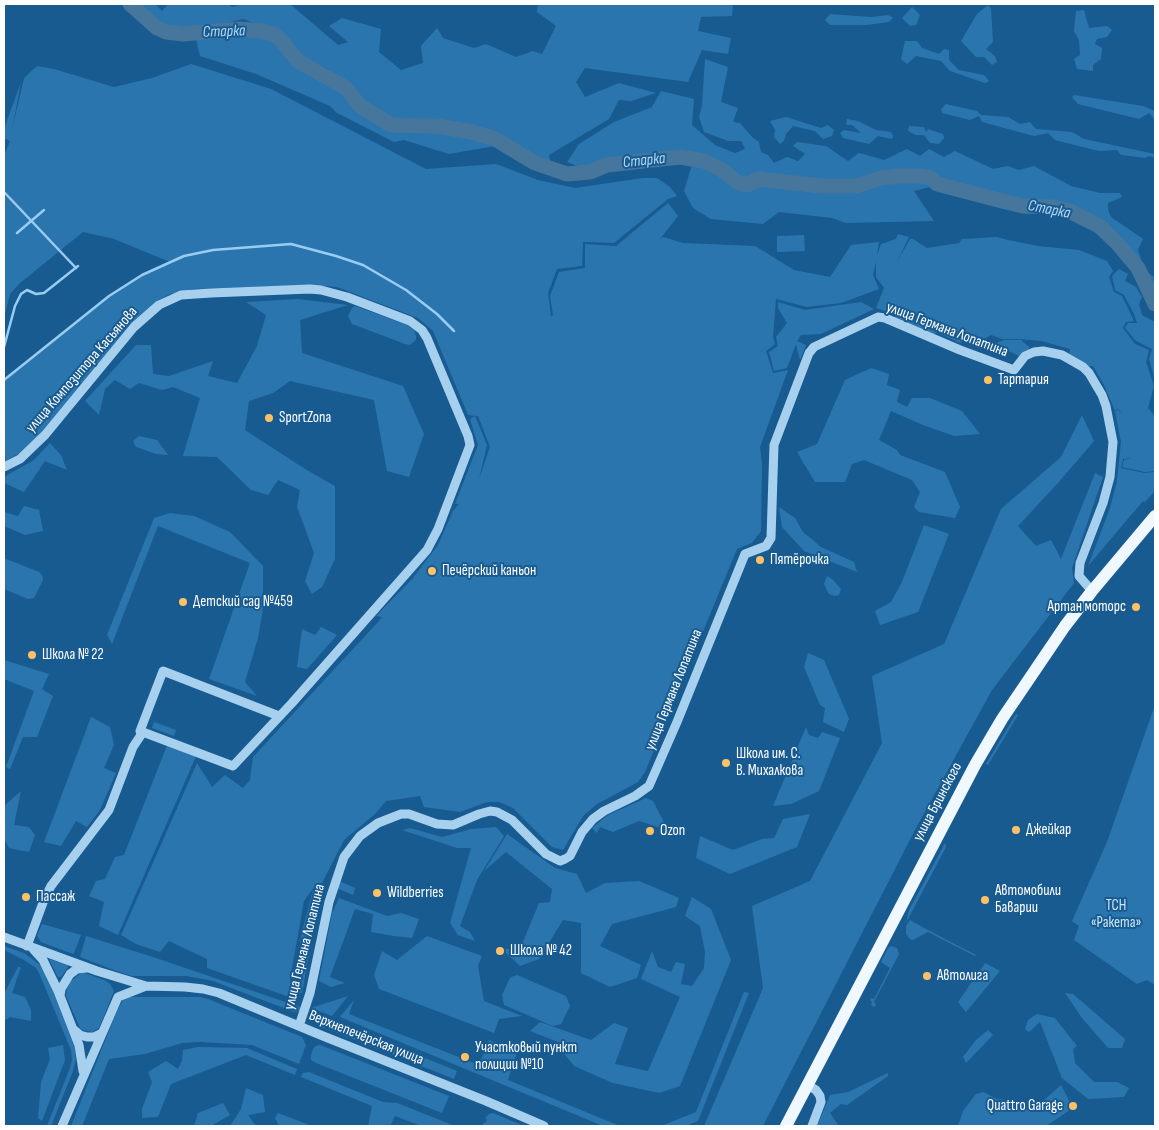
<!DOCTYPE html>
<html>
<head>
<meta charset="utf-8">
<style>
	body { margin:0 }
	#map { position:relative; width:1159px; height:1130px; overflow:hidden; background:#185b91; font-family:"Sofia Sans Condensed",sans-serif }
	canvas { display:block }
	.frame { position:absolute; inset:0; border:5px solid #fff; pointer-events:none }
</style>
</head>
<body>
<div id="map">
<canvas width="1159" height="1130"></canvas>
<div class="frame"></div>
</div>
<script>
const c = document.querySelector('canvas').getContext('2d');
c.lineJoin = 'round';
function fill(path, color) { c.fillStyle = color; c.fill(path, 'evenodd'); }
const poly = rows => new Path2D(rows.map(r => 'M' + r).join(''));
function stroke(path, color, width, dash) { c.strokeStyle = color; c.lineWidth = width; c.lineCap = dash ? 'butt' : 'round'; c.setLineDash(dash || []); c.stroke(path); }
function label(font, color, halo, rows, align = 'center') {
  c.font = font + ' "Sofia Sans Condensed",sans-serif'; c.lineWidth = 4; c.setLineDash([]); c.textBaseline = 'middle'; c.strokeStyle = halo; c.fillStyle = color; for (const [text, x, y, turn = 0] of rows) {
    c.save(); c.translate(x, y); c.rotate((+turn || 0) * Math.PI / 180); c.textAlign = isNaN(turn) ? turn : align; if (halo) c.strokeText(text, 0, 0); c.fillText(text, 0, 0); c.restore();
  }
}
fill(poly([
	[138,4,155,4,162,11,168,4,227,4,232,7,244,4,290,4,338,45,348,42,329,26,342,18,381,29,379,52,401,70,423,63,421,46,437,28,443,38,474,48,486,44,516,57,533,51,542,54,556,26,537,12,538,4,733,4,732,16,701,17,698,31,731,38,728,54,702,50,688,82,585,68,576,82,585,97,619,83,656,93,631,101,619,100,609,119,549,155,551,166,519,150,495,146,449,154,404,140,394,142,337,113,330,106,256,74,200,56,196,39,240,32,273,38,294,61,345,92,359,109,388,127,402,128,399,122,385,118,359,98,328,69,303,56,284,34,243,19,213,26,174,28,157,23],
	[988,5,991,8,993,42,986,49,995,56,997,62,992,65,984,57,976,57,961,41,977,14],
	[912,7,920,15,916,25,910,26,902,18],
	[1084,10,1089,28,1107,26,1112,30,1107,37,1097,39,1095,44,1102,48,1101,59,1093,65,1093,71,1077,69,1074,59,1080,55,1079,40,1074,31,1076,11],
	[830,14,871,17,888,15,893,18,889,22,867,25,830,25,825,20],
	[905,41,917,41,922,48,939,54,944,49,949,50,949,60,959,70,984,75,989,81,985,83,950,71,941,61,916,56,907,64,901,59],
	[705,59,728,67,721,102,738,108,733,122,740,123,752,137,759,142,761,152,768,155,774,163,787,157,798,161,805,154,793,146,797,142,826,146,848,161,859,153,884,160,907,149,920,156,929,149,944,157,955,151,993,169,1008,166,1019,170,1034,166,1071,186,1100,193,1120,193,1122,197,1108,203,1108,210,1111,217,1143,239,1138,250,1144,269,1155,278,1155,299,1148,282,1104,236,1057,210,1008,209,930,187,914,191,934,221,846,223,832,218,779,212,763,224,711,219,693,208,684,191,692,165,661,162,588,170,567,162,579,144,614,122,652,107,661,91,694,99,692,125,715,145,735,153,745,149,741,141,728,141,704,132,699,117,702,105],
	[191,64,271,89,426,169,496,164,538,180,575,188,643,178,657,178,670,187,677,196,668,199,614,243,583,242,582,266,557,269,548,293,551,317,553,315,550,296,559,272,585,268,585,244,616,246,668,203,678,216,660,239,663,237,683,243,755,246,794,270,830,277,851,245,879,242,877,256,881,244,896,239,898,234,909,237,897,262,910,239,913,239,927,248,959,243,962,239,997,237,1008,240,1038,246,1079,250,1107,261,1113,271,1109,277,1114,292,1122,296,1134,321,1126,322,1123,328,1135,344,1149,350,1146,362,1154,386,1148,408,1155,416,1155,454,1154,454,1155,455,1155,471,1145,472,1122,467,1124,460,1131,458,1123,459,1121,468,1144,473,1155,472,1155,491,1145,502,1143,501,1088,566,1110,508,1117,481,1121,442,1115,412,1118,410,1124,415,1118,409,1115,411,1104,385,1093,366,1084,366,1069,356,1070,349,1041,341,1020,339,1029,347,1030,355,1021,357,994,344,1004,340,1020,340,1019,339,1002,339,991,335,979,342,968,338,960,343,938,333,944,328,931,336,885,321,898,315,876,308,884,288,876,277,876,262,873,275,879,289,841,303,807,307,776,299,773,337,775,344,766,351,773,373,788,370,760,447,762,464,761,531,752,543,737,549,645,772,638,782,597,804,583,816,563,850,552,847,513,808,499,802,487,802,460,812,424,807,420,796,386,801,375,814,344,840,322,883,314,887,304,901,290,979,295,999,207,968,207,959,169,941,160,952,136,944,121,935,197,763,212,787,225,775,243,788,250,780,253,757,378,622,382,617,376,616,413,578,438,545,453,511,459,504,455,504,478,445,470,419,475,416,468,415,433,331,418,318,337,287,312,285,192,289,170,294,157,301,135,322,42,433,18,454,4,462,4,380,109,296,142,275,170,262,114,239,83,232,20,283,10,294,4,318,4,156,10,141,4,138,4,129,21,82,12,130,24,78,37,66,54,69,114,87,152,78],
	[475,416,478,416,490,447,479,479,487,445],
	[1074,95,1143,106,1155,111,1155,120,1149,113,1139,119,1078,104,1072,97],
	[946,104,977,111,981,115,1008,117,1020,124,1030,122,1036,129,1072,132,1084,139,1155,154,1155,158,1150,156,1145,158,1121,155,1117,150,1099,151,1055,140,1048,133,1034,136,982,122,979,116,970,120,942,113,941,109],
	[786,117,821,128,828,125,834,130,832,136,823,139,815,131,793,126,786,134,784,141,780,144,774,137,775,130,770,121],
	[847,119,858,121,876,130,891,132,893,136,892,139,878,136,869,144,843,138,840,133,844,130,861,133,852,125,846,125],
	[909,126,924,127,926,132,928,129,943,134,944,138,939,144,930,143,924,135,916,135,908,131],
	[804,235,805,251,777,252,777,236],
	[1119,269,1128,274,1125,281,1136,287,1142,297,1139,304,1142,315,1155,322,1155,380,1149,359,1152,349,1136,341,1125,328,1128,323,1137,323,1134,314,1124,295,1115,290,1112,276],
	[298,299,348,305,300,320,302,353,403,386,424,434,409,477,387,471,374,400,290,381,273,393,249,401,245,430,305,469,335,486,335,559,322,587,312,594,305,581,314,553,297,507,300,490,278,480,268,495,251,490,217,457,183,456,200,398,173,387,162,390,139,383,130,389,115,380,105,389,99,415,85,401,136,345,151,345,153,374,169,376,213,361,208,376,237,383,257,346,266,315,246,302],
	[778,302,805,310,861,302,874,309,821,334,801,335,797,341,806,345,800,360,796,344,787,368,774,371,769,352,778,346,776,337,787,323,778,308],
	[355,306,407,325,414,330,416,336,416,340,410,345,405,344,352,324,348,316,352,308],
	[871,368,889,374,887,385,900,390,897,402,907,407,912,398,930,398,962,411,980,434,954,436,923,425,891,411,879,440,897,450,900,455,945,472,960,507,955,518,919,512,914,507,920,492,912,480,864,460,852,464,845,482,815,482,797,452,817,444,845,380],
	[1082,415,1094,441,1058,483,1018,526,1036,546,1051,540,1061,559,1095,473,1103,477,1072,568,1074,583,992,690,916,828,763,1126,704,1126,763,988,752,906,810,881,882,743,872,676,944,644,1001,509,1061,457],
	[139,436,157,440,168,455,156,454,136,447,133,441],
	[50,443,61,455,67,470,45,461,24,492,4,483,4,477,34,460],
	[24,506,39,510,43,531,25,535,4,526,4,512,18,516],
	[779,507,795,518,803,532,821,547,854,562,857,572,804,551,782,527],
	[170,513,194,516,230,532,263,566,263,609,258,638,245,682,257,696,209,679,250,563,158,526,112,644,107,635,154,518],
	[924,525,949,534,918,612,880,625,875,611,891,602,902,582],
	[4,558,39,572,42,575,43,580,34,598,28,599,4,589],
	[827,576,832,579,841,589,839,595,835,596,829,594,824,584],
	[321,627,337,635,307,669,297,667,302,629,315,635],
	[808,653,824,660,849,719,844,732,823,722,825,708,820,705,804,667],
	[4,660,49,674,42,689,53,696,37,737,23,737,10,769,6,767,34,691,4,679],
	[1155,705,1155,985,1147,980,1137,984,1074,940,1079,926,1072,921,1107,842],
	[1016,714,1018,715,988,765,986,764],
	[91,717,110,727,114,745,104,768,116,773,100,810,87,827,76,821,61,846,44,842],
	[154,722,176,730,174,736,152,728],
	[806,727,809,735,818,738,822,732,840,738,819,791,791,804,773,806],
	[168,743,197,754,118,935,99,926,104,902,89,896,96,881,105,879,115,857,124,855],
	[21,791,14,825,29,827,35,835,29,852,9,848,4,838,4,806],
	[646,798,653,801,665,824,664,829,639,821,613,832,600,827,597,833,592,828,608,815],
	[810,814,797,847,730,874,696,858,700,836,733,850,762,839,774,838,783,819],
	[496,827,504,836,477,880,460,926,470,932,475,941,458,935,450,923,471,848,457,848,402,830,410,828,442,837,471,829],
	[507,834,555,868,577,874,586,893,605,883,639,881,679,898,676,907,612,924,600,946,641,965,637,978,610,987,581,973,581,923,563,920,539,959,520,966,502,949,520,949,539,903,550,902,552,889,506,852,484,871],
	[945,843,946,847,906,923,909,910],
	[339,881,355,888,353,895,339,889,337,887],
	[313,890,320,894,302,993,299,993,294,981,302,932],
	[692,897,711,909,731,960,680,1086,659,1093,613,1083,574,1066,562,1051,563,1044,530,1031,540,1022,591,1040,614,1023,628,1028,615,1064,648,1071,680,997,641,979,652,951,658,967,671,972,676,962,685,964,681,984,692,986,704,968,705,952,700,926,685,916],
	[339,898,387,916,401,913,419,919,412,938,394,936,371,932,373,914,355,909,330,977,345,983,331,987,319,981,332,913],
	[910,920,926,929,976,955,975,956,928,932,913,940,910,939,906,934,906,926],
	[42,924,81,935,74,953,73,954,41,942,37,936],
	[86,936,156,958,303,1008,297,1012,294,1012,213,981,203,979,186,976,132,976,119,972,80,957],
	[427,936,482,956,478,966,484,1001,522,1016,499,1019,494,1033,379,989,374,975,382,951,397,960],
	[4,946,24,953,39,964,47,974,74,1043,76,1059,73,1071,51,1126,47,1126,70,1068,72,1059,71,1050,39,973,36,968,24,960,4,950],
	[891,946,897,948,899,954,874,1002,876,1005,874,1007,871,1005,872,1002,870,1000,871,998,874,999,890,968,881,962,888,948],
	[49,959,67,965,68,967,61,977,58,977],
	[985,963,1000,971,966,1012,958,1002],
	[18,967,21,967,12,993,25,997,31,1010,31,1021,10,1017,4,1021,4,993,5,992],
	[81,973,85,973,106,981,110,984,114,991,99,1028,92,1032,83,1030,80,1028,66,996,67,989,71,981],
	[517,975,566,996,570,1006,561,1024,553,1026,504,1005,502,995,509,980,511,977],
	[744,992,749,993,698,1121,686,1126,661,1126,696,1112],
	[1065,993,1073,994,1125,1039,1122,1048,1108,1048,1082,1018],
	[348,996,332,1016,311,1008],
	[129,997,200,997,208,999,302,1037,306,1045,304,1050,299,1064,252,1045,200,1042,182,1043,145,1054,109,1059,82,1126,71,1126,117,1011,123,1000],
	[354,1000,349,1014,479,1065,489,1040,517,1052,508,1080,620,1126,603,1126,340,1017],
	[309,1011,330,1019,324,1028,317,1024,310,1019],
	[1037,1014,1055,1018,1077,1046,1073,1049,1075,1063,1094,1082,1117,1082,1129,1088,1124,1097,1088,1099,1062,1078,1040,1022,1029,1032,1025,1029,1028,1020],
	[333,1021,457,1071,454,1079,328,1029],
	[988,1030,993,1035,966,1063,963,1057,976,1040],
	[63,1045,65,1060,42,1121,38,1118,41,1082,50,1059,48,1048],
	[320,1045,449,1096,442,1113,316,1063,311,1060,311,1055,313,1049,316,1046],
	[198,1047,247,1048,297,1069,295,1075,246,1055,171,1084,158,1117,142,1118,142,1109,152,1082,148,1072,166,1061,178,1069,182,1061,183,1050],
	[309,1072,383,1102,397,1103,455,1126,421,1126,395,1116,390,1126,368,1126,372,1106,301,1077,303,1073],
	[888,1073,888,1076,847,1105,841,1104,830,1113,839,1126,817,1126,830,1095,848,1092],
	[1061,1085,1073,1108,1046,1126,958,1126,963,1111,976,1094,983,1092,997,1099,1021,1102,1031,1112],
	[246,1088,263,1095,265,1112,248,1115,256,1126,230,1126,241,1109],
	[223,1103,230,1115,211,1126,194,1126,198,1113],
	[278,1113,312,1126,279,1126,275,1118],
	[493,1113,524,1126,483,1126,483,1123,485,1123,487,1120,485,1118,489,1114]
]), '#2b75af');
stroke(poly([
	[4,192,76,268],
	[17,233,44,210],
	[4,347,15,306,21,294,27,290,36,294,44,293,78,266],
	[4,380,109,296,142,275,184,256,213,250,291,244,336,256,363,265,406,290,437,314,454,331]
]), '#99ccf2', 2.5);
stroke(poly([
	[130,4,157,28,166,32,183,34,240,29,262,31,273,34,280,39,298,61,346,88,360,106,391,125,437,126,472,132,495,139,535,163,567,174,590,172,607,165,680,157,704,161,722,170,737,182,747,185,758,179,821,186,857,186,881,178,898,176,922,176,931,178,937,184,1006,202,1023,206,1051,207,1069,211,1099,226,1116,242,1138,268,1155,304]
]), '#47769c', 15);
stroke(poly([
	[4,467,20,459,45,435,134,327,159,305,181,295,211,293,310,289,321,290,347,297,410,321,422,330,427,338,468,436,470,445,438,529,427,550,292,703,233,766,140,731],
	[4,937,97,971,146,986,185,987,203,989,219,993,323,1036,486,1101,544,1126],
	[27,946,44,900,51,886,109,810,133,747,141,735,140,731,163,671,279,716],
	[33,949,43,960,58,991,79,1045,83,1071],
	[60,996,61,989,70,974,77,969,86,968],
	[299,1026,310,993,329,902,344,857,360,836,378,823,401,814,409,814,437,824,453,825,479,814,490,811,497,812,512,820,546,854,560,861,565,859,570,856,582,832,593,819,604,811,635,796,649,786,677,722,745,554,766,546,771,538,774,445,809,353,814,347,878,317,885,318,960,350,1014,370,1025,356,1034,352,1043,351,1062,355,1083,367,1089,373,1102,395,1106,406,1113,442,1110,477,1103,503,1080,563,1079,576,1092,591],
	[73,1029,80,1035,87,1037,94,1037,102,1033],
	[807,1085,816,1090,820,1096,821,1102,812,1126],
	[62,1126,118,997,146,986]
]), '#a7d0ef', 9);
stroke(poly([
	[786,1126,975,765,1002,719,1065,626,1092,591,1155,516]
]), '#eff7ff', 12);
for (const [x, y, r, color] of [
	[988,380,5,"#ffc165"],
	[269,418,5,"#ffc165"],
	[760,560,5,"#ffc165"],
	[432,571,5,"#ffc165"],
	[183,602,5,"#ffc165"],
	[1136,607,5,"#ffc165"],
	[32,655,5,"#ffc165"],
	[726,763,5,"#ffc165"],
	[1016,830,5,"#ffc165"],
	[650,831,5,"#ffc165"],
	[377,893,5,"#ffc165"],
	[26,897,5,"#ffc165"],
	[985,900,5,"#ffc165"],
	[500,951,5,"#ffc165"],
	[927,976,5,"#ffc165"],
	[465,1057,5,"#ffc165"],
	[1073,1106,5,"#ffc165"]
]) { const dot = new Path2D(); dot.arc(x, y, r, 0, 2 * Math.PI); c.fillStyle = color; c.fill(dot); stroke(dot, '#185b91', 2); }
label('15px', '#fff', '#185b91', [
	["улица Германа Лопатина",947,330,21],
	["улица Композитора Касьянова",82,370,-49],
	["улица Германа Лопатина",674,690,-68],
	["улица Бринского",938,802,-62],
	["улица Германа Лопатина",305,947,-76],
	["Верхнепечёрская улица",366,1038,22]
]);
label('15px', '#fff', '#185b91', [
	["Тартария",998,380],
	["SportZona",279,418],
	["Пятёрочка",770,560],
	["Печёрский каньон",442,571],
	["Детский сад №459",193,602],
	["Артан моторс",1126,607,"right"],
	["Школа № 22",42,655],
	["Школа им. С.",736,754],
	["В. Михалкова",736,771],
	["Джейкар",1026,830],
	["Ozon",660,831],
	["Автомобили",995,891],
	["Баварии",995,908],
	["Wildberries",387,893],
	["Пассаж",36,897],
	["Школа № 42",510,951],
	["Автолига",937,976],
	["Участковый пункт",475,1048],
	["полиции №10",475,1065],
	["Quattro Garage",1063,1106,"right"]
], 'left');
label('15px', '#cde7fb', '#185b91', [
	["ТСН",1116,906],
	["«Ракета»",1116,923]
]);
label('italic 16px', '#b3d9f6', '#185b91', [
	["Старка",224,32,-2],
	["Старка",644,161,-6],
	["Старка",1049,210,11]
]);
</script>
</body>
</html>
